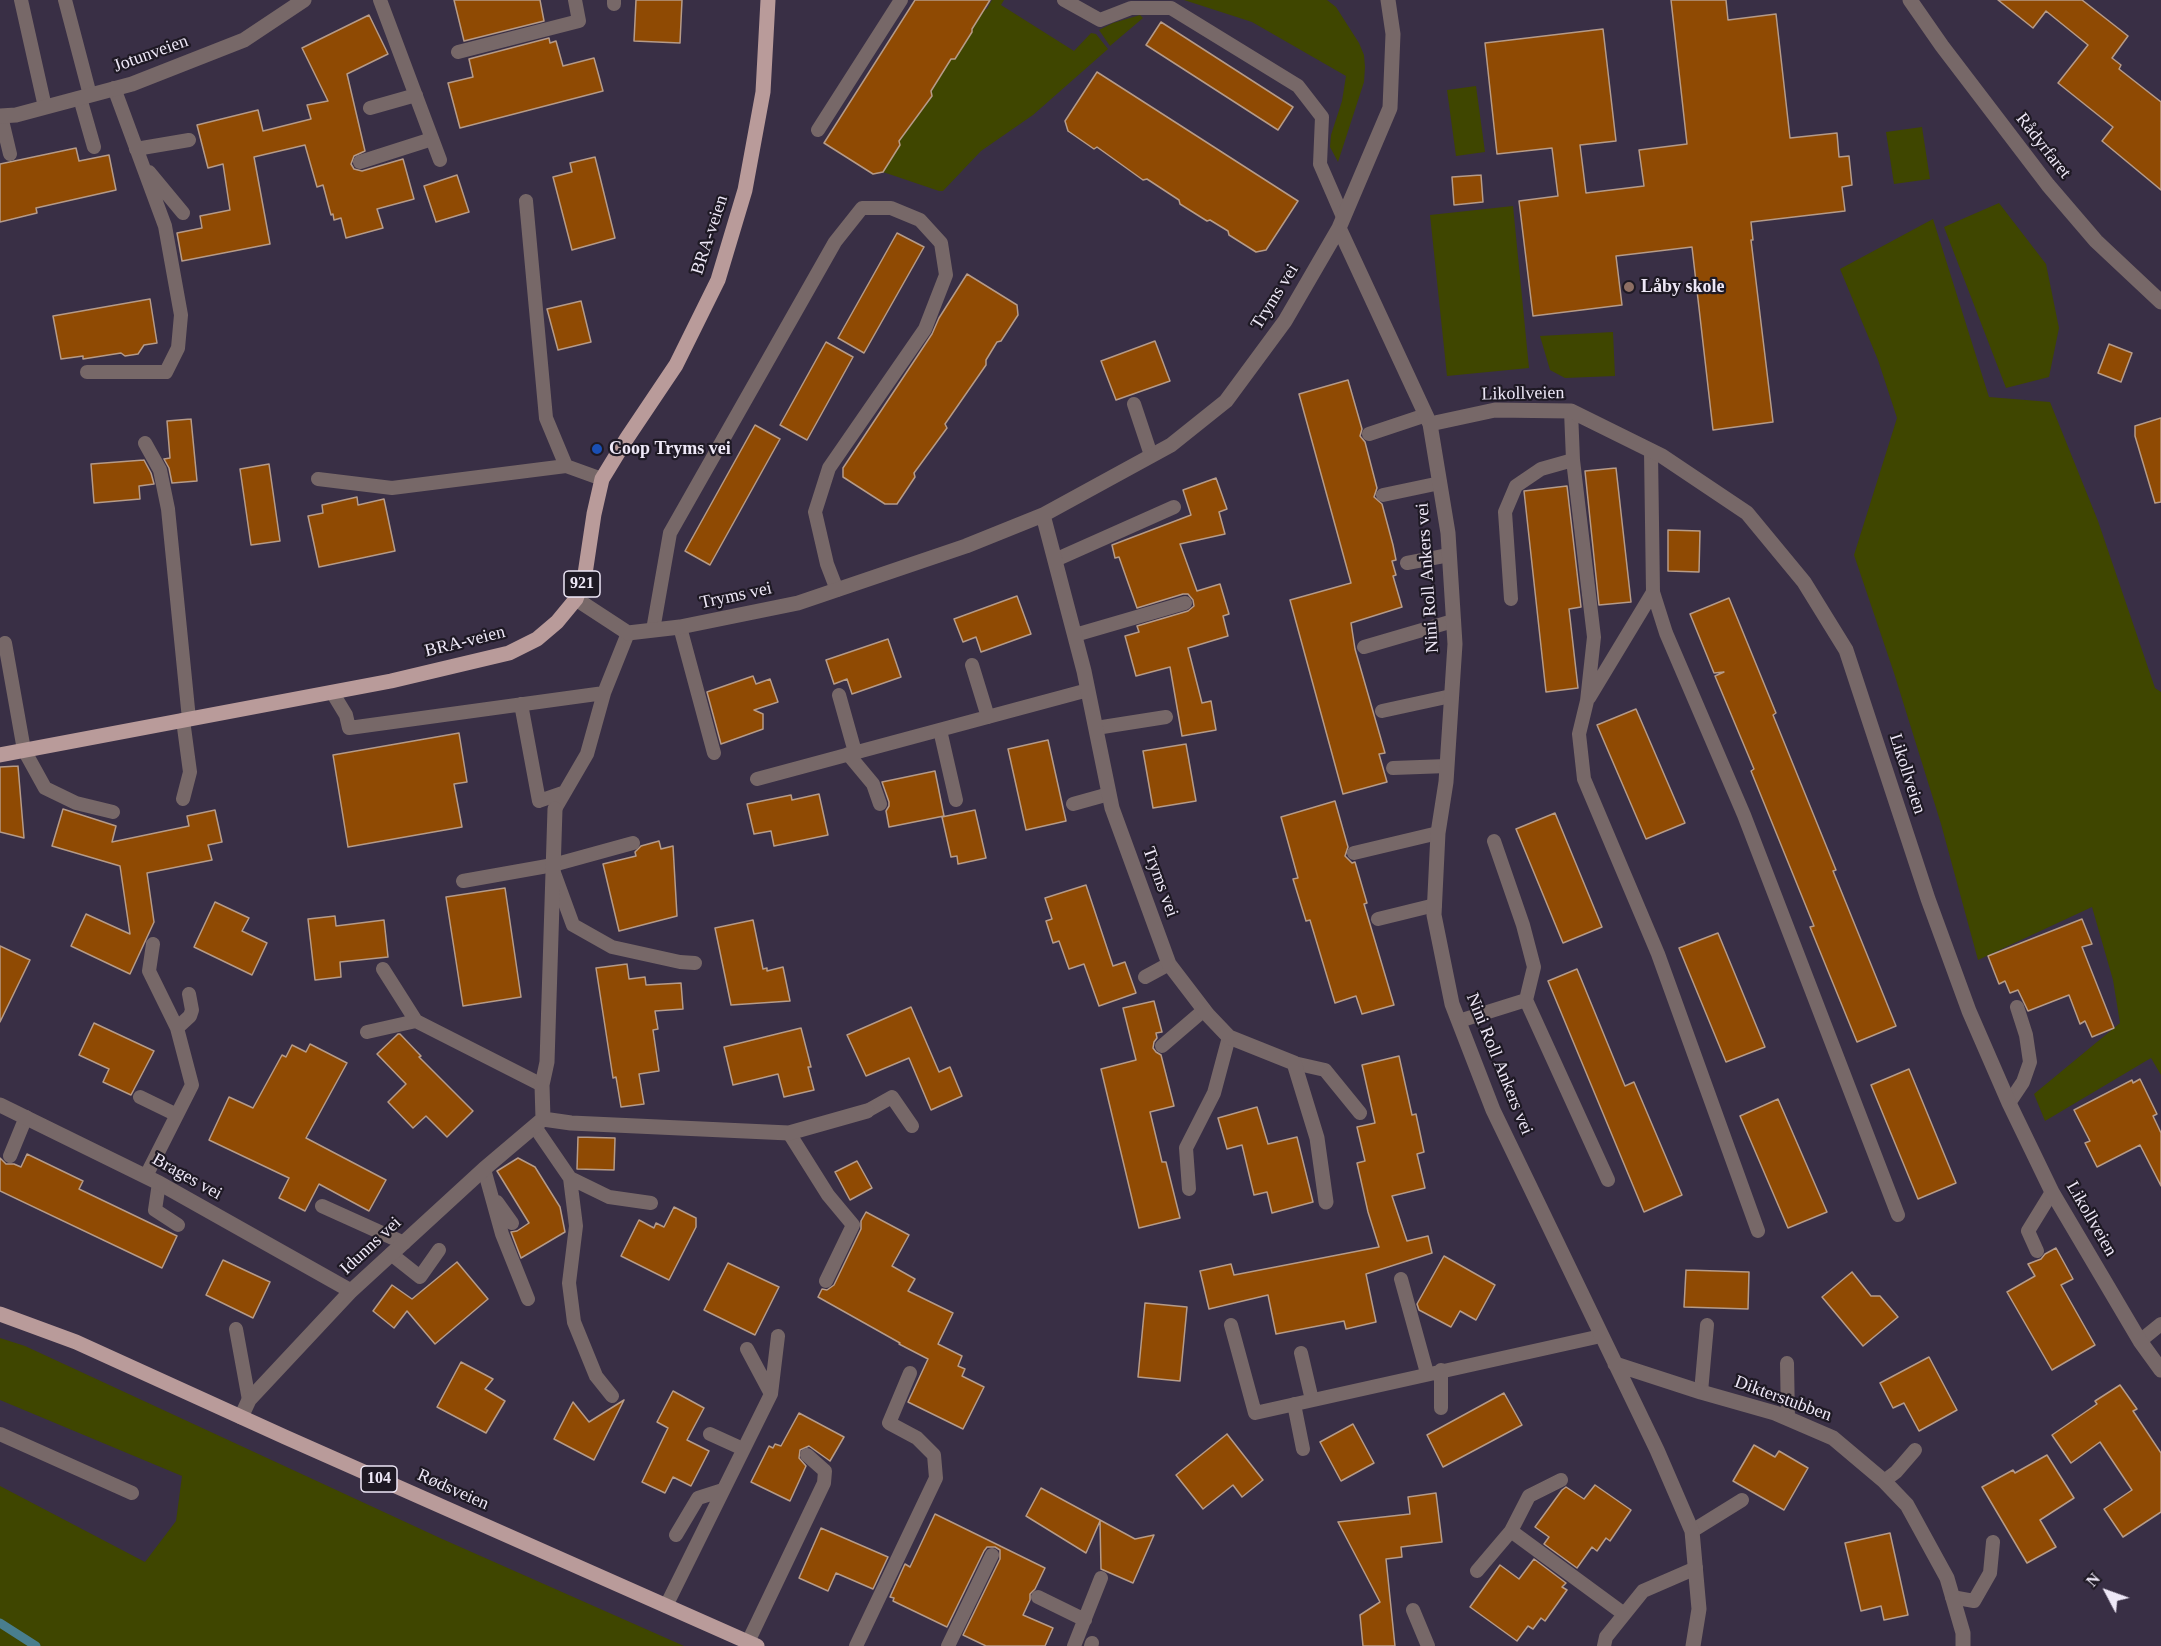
<!DOCTYPE html>
<html>
<head>
<meta charset="utf-8">
<style>
	body { margin:0 }
	#map { position:relative; width:2161px; height:1646px; overflow:hidden; background:#392f45; font-family:"Times New Roman",serif }
	canvas { display:block }
	.north { position:absolute; left:2077px; top:1562px; width:60px; height:60px; -webkit-text-stroke:4px #1e1924; paint-order:stroke; rotate:311deg; font-size:16px; font-weight:700; line-height:24px; text-align:center; color:#eee8f7 }
	.north::after { content:''; display:block; margin:auto; width:21px; height:27px; background:#eee8f7; clip-path:polygon(50% 0,100% 100%,50% 72%,0 100%) }
</style>
</head>
<body>
<div id="map">
<canvas width="2161" height="1646"></canvas>
<div class="north">N</div>
</div>
<script>
const c = document.querySelector('canvas').getContext('2d');
c.lineJoin = 'round';
function fill(path, color) { c.fillStyle = color; c.fill(path, 'evenodd'); }
const poly = rows => new Path2D(rows.map(r => 'M' + r).join(''));
function stroke(path, color, width, dash) { c.strokeStyle = color; c.lineWidth = width; c.lineCap = dash ? 'butt' : 'round'; c.setLineDash(dash || []); c.stroke(path); }
function label(font, color, halo, rows, align = 'center') {
  c.font = font + ' "Times New Roman",serif'; c.lineWidth = 4.5; c.setLineDash([]); c.textBaseline = 'middle'; c.strokeStyle = halo; c.fillStyle = color; for (const [text, x, y, turn = 0] of rows) {
    c.save(); c.translate(x, y); c.rotate((+turn || 0) * Math.PI / 180); c.textAlign = isNaN(turn) ? turn : align; if (halo) c.strokeText(text, 0, 0); c.fillText(text, 0, 0); c.restore();
  }
}
fill(poly([
	[992,0,1004,0,1001,5,1074,51,1091,33,1096,34,1108,49,1033,115,981,151,943,191,939,191,883,172,900,145,899,141,932,97,931,91,951,59,983,10,987,9],
	[1184,0,1327,0,1336,7,1359,43,1364,55,1365,67,1364,82,1338,162,1330,147,1331,135,1342,101,1346,76,1252,22],
	[1140,15,1143,18,1110,46,1099,30,1113,23],
	[1476,86,1485,152,1456,156,1447,90],
	[1922,127,1930,179,1894,184,1886,132],
	[1999,203,2046,264,2059,328,2049,377,2006,388,1944,227],
	[1513,206,1529,368,1447,376,1430,215],
	[1933,219,1989,397,2050,402,2098,521,2155,688,2161,692,2161,1075,2151,1058,2045,1121,2034,1094,2120,1023,2113,980,2092,907,1978,960,1941,824,1894,673,1854,555,1897,418,1878,360,1840,269],
	[1613,332,1615,376,1565,378,1550,370,1540,336],
	[0,1338,25,1346,440,1538,684,1646,0,1646,0,1486,145,1562,176,1521,182,1476,0,1400]
]), '#3f4600');
stroke(poly([
	[0,1623,36,1646]
]), '#497e8d', 9);
const building = poly([
	[454,0,540,0,544,21,464,41,454,0],
	[636,0,682,0,680,43,634,41,636,0],
	[915,0,990,0,972,29,972,32,955,59,951,59,931,91,932,96,899,141,900,145,883,172,873,174,824,143,915,0],
	[1671,0,1726,0,1728,20,1776,14,1790,138,1837,133,1839,157,1849,156,1852,185,1842,187,1845,211,1751,222,1753,240,1751,240,1773,422,1713,430,1692,247,1616,256,1622,305,1533,316,1519,201,1558,196,1552,148,1497,154,1485,43,1603,29,1616,141,1580,145,1586,193,1644,186,1639,150,1687,144,1671,0],
	[1998,0,2082,0,2128,36,2112,58,2121,65,2119,69,2161,102,2161,190,2102,141,2113,127,2058,83,2088,45,2046,11,2033,28,1998,0],
	[369,15,388,54,347,74,365,151,354,156,351,164,354,169,362,171,403,159,414,199,377,209,383,228,346,238,341,218,334,220,333,214,331,215,323,185,317,187,305,145,254,157,270,244,182,261,177,233,202,228,200,216,230,210,223,164,208,168,197,125,258,110,263,131,311,119,307,105,328,101,302,48,369,15],
	[1161,22,1293,107,1278,130,1146,45,1161,22],
	[549,38,550,43,556,41,563,66,594,58,603,91,460,128,448,83,473,77,469,59,549,38],
	[1097,72,1298,201,1266,250,1256,252,1229,235,1228,231,1210,220,1207,221,1180,204,1179,200,1147,179,1143,180,1097,147,1094,149,1068,131,1065,121,1097,72],
	[76,148,79,161,109,155,116,190,36,208,37,213,0,222,0,164,76,148],
	[595,157,615,238,572,250,553,177,572,172,570,163,595,157],
	[457,175,469,212,436,222,424,186,457,175],
	[1481,175,1483,202,1454,205,1452,177,1481,175],
	[897,233,924,247,864,353,838,338,897,233],
	[967,274,1017,305,1018,315,1001,341,997,342,986,360,986,365,945,424,947,428,914,473,915,477,897,504,885,504,843,477,843,468,932,334,939,318,967,274],
	[150,299,157,343,144,345,138,354,125,356,121,353,83,359,83,356,61,359,53,316,150,299],
	[581,301,591,342,558,350,547,309,581,301],
	[1155,341,1170,381,1116,400,1101,361,1155,341],
	[826,342,853,357,807,440,780,425,826,342],
	[2109,344,2132,353,2121,382,2098,373,2109,344],
	[1348,380,1362,429,1360,436,1365,442,1377,488,1374,497,1382,504,1393,545,1396,560,1392,561,1396,575,1393,576,1402,607,1351,623,1355,649,1385,753,1379,754,1387,782,1343,794,1290,600,1351,583,1299,394,1348,380],
	[2161,418,2161,502,2155,503,2135,436,2135,426,2161,418],
	[191,419,197,481,172,483,169,468,164,459,170,458,167,421,191,419],
	[755,425,780,439,710,565,685,551,755,425],
	[144,460,151,473,154,484,139,486,140,499,94,503,91,464,144,460],
	[269,464,280,541,251,545,240,469,269,464],
	[1616,468,1631,602,1599,605,1585,471,1616,468],
	[1216,478,1227,509,1219,512,1225,534,1180,544,1197,591,1220,584,1229,614,1223,616,1228,636,1188,648,1202,703,1211,701,1216,730,1182,736,1170,667,1136,676,1125,636,1139,632,1137,626,1188,611,1194,606,1193,600,1188,594,1183,594,1137,608,1119,557,1115,558,1112,545,1191,515,1183,490,1216,478],
	[1567,486,1581,607,1569,609,1578,688,1546,692,1524,491,1567,486],
	[357,497,358,505,384,499,395,551,319,567,308,516,323,513,322,505,357,497],
	[1668,530,1700,531,1699,572,1668,571,1668,530],
	[1017,596,1031,634,981,652,976,637,963,642,954,619,1017,596],
	[1729,598,1776,713,1773,715,1836,870,1833,871,1896,1026,1857,1042,1810,927,1814,926,1751,771,1754,769,1715,676,1724,672,1714,673,1690,614,1729,598],
	[888,639,901,677,852,694,847,679,834,684,826,660,888,639],
	[753,676,756,684,770,679,778,702,754,710,763,714,763,729,721,744,707,692,753,676],
	[1636,709,1685,823,1646,839,1597,725,1636,709],
	[459,733,467,782,454,784,462,827,348,847,333,755,459,733],
	[1048,740,1066,821,1026,830,1008,749,1048,740],
	[1186,744,1196,801,1153,808,1143,751,1186,744],
	[18,766,24,838,0,832,0,767,18,766],
	[935,771,944,816,889,827,886,811,889,806,889,802,882,782,935,771],
	[819,794,828,835,774,846,771,831,754,834,747,804,791,795,792,800,819,794],
	[1335,801,1348,847,1345,856,1352,863,1355,862,1367,903,1364,904,1394,1005,1362,1014,1356,996,1335,1003,1310,920,1306,921,1293,879,1298,878,1281,817,1335,801],
	[63,809,116,826,112,842,189,826,187,816,215,810,222,842,208,845,212,860,147,873,154,922,130,974,71,946,86,914,130,934,120,866,52,846,63,809],
	[975,810,986,858,958,864,957,856,951,857,942,817,975,810],
	[1555,813,1602,927,1563,943,1516,829,1555,813],
	[659,841,661,849,673,846,677,916,619,931,603,864,636,856,635,852,641,846,659,841],
	[1086,885,1113,966,1125,962,1136,993,1099,1006,1084,964,1069,969,1059,941,1053,943,1046,921,1052,919,1045,898,1086,885],
	[505,888,521,997,463,1006,446,897,505,888],
	[215,902,249,918,242,931,267,943,252,975,194,947,215,902],
	[335,916,336,926,384,920,388,957,340,962,341,977,315,980,308,919,335,916],
	[2082,919,2092,944,2082,947,2114,1028,2092,1037,2085,1021,2080,1024,2069,995,2028,1011,2018,990,2010,993,2005,981,1999,984,1988,956,2082,919],
	[753,920,763,969,767,968,767,971,783,967,790,1001,731,1005,715,928,753,920],
	[1718,933,1765,1047,1726,1062,1679,948,1718,933],
	[0,946,30,960,0,1022,0,946],
	[627,964,629,979,645,977,646,985,681,983,683,1009,655,1011,658,1029,653,1030,659,1071,639,1074,644,1104,621,1107,616,1077,613,1078,596,968,627,964],
	[1577,969,1625,1086,1634,1082,1682,1195,1644,1212,1548,981,1577,969],
	[1154,1001,1162,1032,1156,1033,1157,1038,1154,1042,1153,1048,1156,1052,1161,1055,1174,1106,1150,1112,1162,1162,1166,1162,1180,1218,1139,1228,1101,1069,1136,1060,1123,1008,1154,1001],
	[911,1007,939,1072,950,1067,962,1096,931,1110,909,1058,866,1076,847,1035,911,1007],
	[94,1023,154,1051,131,1095,103,1082,109,1069,79,1055,94,1023],
	[801,1028,811,1067,808,1067,814,1090,784,1097,778,1074,733,1085,724,1047,801,1028],
	[398,1034,400,1034,421,1056,419,1057,473,1111,447,1137,426,1116,413,1128,388,1102,406,1084,377,1054,398,1034],
	[310,1044,347,1063,306,1138,386,1180,369,1211,319,1184,305,1211,279,1198,289,1178,209,1140,229,1097,253,1108,282,1055,286,1057,292,1045,306,1052,310,1044],
	[1399,1056,1412,1115,1416,1114,1424,1152,1417,1154,1425,1188,1392,1196,1407,1241,1428,1236,1432,1253,1366,1274,1376,1322,1346,1329,1344,1321,1276,1334,1268,1295,1209,1309,1200,1271,1231,1264,1234,1275,1379,1247,1368,1212,1357,1163,1365,1161,1357,1127,1375,1123,1362,1065,1399,1056],
	[1909,1069,1956,1183,1918,1199,1871,1085,1909,1069],
	[2140,1079,2157,1114,2153,1116,2161,1133,2161,1186,2140,1145,2097,1167,2085,1143,2090,1141,2074,1110,2132,1080,2133,1083,2140,1079],
	[1778,1099,1827,1212,1788,1228,1740,1116,1778,1099],
	[1257,1107,1268,1144,1297,1137,1313,1202,1272,1213,1267,1192,1254,1195,1242,1145,1227,1149,1218,1118,1257,1107],
	[578,1137,615,1138,614,1170,577,1169,578,1137],
	[27,1154,83,1181,79,1189,177,1236,162,1268,0,1191,0,1158,6,1164,14,1164,21,1167,27,1154],
	[518,1158,535,1167,560,1207,565,1232,521,1258,511,1232,517,1231,529,1223,497,1171,518,1158],
	[857,1161,872,1188,850,1200,835,1172,857,1161],
	[674,1207,696,1218,696,1227,669,1280,621,1256,639,1220,654,1228,656,1223,664,1227,674,1207],
	[866,1212,909,1235,892,1266,915,1279,908,1291,953,1313,938,1344,962,1356,958,1366,965,1369,962,1376,984,1387,963,1429,908,1402,928,1359,899,1344,900,1343,818,1297,822,1289,827,1290,834,1285,861,1229,861,1221,866,1212],
	[2056,1248,2073,1279,2061,1285,2095,1345,2052,1370,2007,1292,2035,1276,2028,1264,2041,1259,2045,1254,2056,1248],
	[1444,1256,1495,1285,1476,1320,1460,1311,1451,1327,1419,1310,1417,1304,1444,1256],
	[223,1260,270,1282,253,1318,206,1295,223,1260],
	[457,1262,488,1299,435,1344,407,1311,394,1328,373,1311,392,1285,412,1299,457,1262],
	[728,1263,779,1287,755,1335,704,1310,728,1263],
	[1686,1270,1749,1272,1748,1309,1684,1307,1686,1270],
	[1852,1272,1871,1296,1880,1296,1898,1317,1863,1346,1822,1297,1852,1272],
	[1145,1303,1187,1307,1180,1381,1138,1377,1145,1303],
	[1929,1357,1957,1410,1919,1431,1904,1403,1893,1408,1880,1383,1929,1357],
	[461,1362,493,1379,485,1389,505,1401,486,1433,437,1407,461,1362],
	[2120,1385,2137,1409,2133,1411,2161,1453,2161,1512,2123,1537,2104,1509,2132,1490,2100,1442,2071,1463,2052,1435,2097,1404,2095,1401,2120,1385],
	[673,1391,704,1408,687,1440,709,1451,691,1486,673,1477,665,1493,642,1482,668,1428,657,1422,673,1391],
	[1504,1393,1522,1425,1443,1467,1427,1435,1504,1393],
	[624,1400,594,1460,554,1439,573,1402,589,1422,624,1400],
	[799,1413,844,1437,830,1461,809,1446,800,1450,799,1458,806,1466,790,1501,751,1482,769,1446,773,1448,775,1444,781,1446,799,1413],
	[1353,1424,1374,1463,1341,1481,1320,1442,1353,1424],
	[1227,1434,1263,1480,1242,1497,1233,1485,1203,1509,1176,1475,1227,1434],
	[1754,1445,1775,1457,1779,1451,1808,1468,1784,1510,1733,1481,1754,1445],
	[2047,1455,2074,1498,2040,1520,2056,1547,2027,1563,1982,1487,2013,1470,2015,1473,2047,1455],
	[1595,1485,1631,1510,1610,1541,1606,1538,1597,1551,1592,1547,1577,1568,1544,1544,1549,1537,1535,1527,1562,1490,1566,1487,1584,1499,1595,1485],
	[1041,1488,1135,1539,1154,1535,1133,1583,1101,1569,1100,1521,1086,1553,1026,1516,1041,1488],
	[1436,1493,1442,1542,1401,1547,1402,1557,1386,1559,1395,1646,1363,1646,1360,1615,1380,1602,1338,1522,1410,1514,1408,1497,1436,1493],
	[935,1514,1045,1568,1035,1589,1030,1594,1030,1600,1023,1615,1053,1628,1045,1646,986,1646,963,1635,1000,1559,1000,1550,995,1547,987,1547,984,1551,947,1627,893,1601,894,1598,890,1597,905,1564,910,1567,935,1514],
	[821,1528,888,1557,873,1589,836,1573,828,1591,799,1578,821,1528],
	[1890,1533,1908,1615,1884,1620,1881,1606,1861,1611,1845,1543,1890,1533],
	[1534,1559,1566,1583,1562,1587,1567,1590,1545,1621,1541,1618,1533,1629,1528,1626,1517,1641,1470,1607,1500,1565,1519,1579,1534,1559]
]);
fill(building, '#8f4a03');
stroke(building, '#b69b88', 1.5);
stroke(poly([
	[21,0,45,107],
	[65,0,90,95],
	[380,0,440,160],
	[1064,0,1100,20,1131,8,1171,8,1298,86,1322,117,1320,164,1343,217],
	[614,4,614,0],
	[458,52,579,21,575,0],
	[80,98,94,147],
	[370,108,416,95],
	[1,116,10,154],
	[818,130,901,0],
	[136,149,189,140],
	[360,162,432,139],
	[149,172,183,213],
	[526,201,546,418,566,466,602,479],
	[87,372,166,372,178,348,181,315,165,226,114,88],
	[1134,404,1151,455],
	[1571,411,1573,460,1594,637,1587,701,1579,734,1584,779,1658,954,1758,1231],
	[1369,434,1426,415],
	[145,443,160,470,168,509,189,719],
	[1651,452,1653,592,1666,633,1744,815,1898,1215],
	[318,479,392,488,566,466],
	[1383,495,1440,483],
	[1055,560,1174,507],
	[1407,563,1449,555],
	[1511,599,1505,512,1516,486,1541,469,1573,460],
	[680,627,714,753],
	[653,630,670,533,835,242,862,208,891,208,920,220,941,243,946,275,925,329,829,468,815,512,827,564,837,590],
	[1075,635,1185,603],
	[5,643,24,750,45,788,76,803,113,812],
	[1364,647,1453,621],
	[972,665,988,717],
	[332,692,346,715,349,728,604,693,628,633],
	[839,695,855,752],
	[1589,698,1653,592],
	[521,704,539,801,565,792],
	[1382,711,1451,696],
	[183,720,190,772,183,799],
	[1096,728,1166,717],
	[940,730,956,800],
	[848,754,873,784,880,804],
	[1393,768,1447,766],
	[757,779,1088,690],
	[1073,804,1109,794],
	[555,809,587,754,604,693],
	[1494,841,1523,925,1534,967,1526,1000],
	[1354,853,1438,833],
	[554,873,573,925,612,947,680,962,695,963],
	[463,881,553,865,633,843],
	[1378,919,1435,905],
	[383,969,416,1021,542,1085],
	[1145,977,1169,964],
	[1459,1021,1526,1000,1608,1180],
	[177,1028,190,1016,192,1010,189,994],
	[367,1032,416,1021],
	[1162,1046,1204,1010],
	[1294,1063,1325,1070,1360,1113],
	[140,1097,177,1115],
	[2009,1103,2023,1082,2030,1062,2026,1035,2017,1007],
	[867,1111,892,1097,912,1126],
	[535,1127,570,1178,576,1226,569,1283,574,1322,596,1376,612,1396],
	[789,1133,828,1195,853,1225,826,1281],
	[10,1156,26,1117],
	[484,1169,502,1234,528,1299],
	[146,1176,192,1085,177,1028,149,971,153,944],
	[570,1178,609,1197,651,1203],
	[159,1183,155,1210,178,1225],
	[1189,1189,1186,1148,1214,1093,1229,1037],
	[497,1202,512,1223],
	[322,1206,404,1243],
	[2037,1251,2028,1231,2052,1192],
	[391,1254,420,1277,439,1250],
	[1401,1279,1427,1373],
	[1231,1325,1255,1413,1601,1336],
	[236,1329,249,1400],
	[2140,1341,2161,1324],
	[747,1349,771,1394],
	[1301,1353,1312,1400],
	[1787,1363,1788,1418],
	[1701,1392,1707,1325],
	[1294,1404,1303,1449],
	[1441,1408,1441,1370],
	[0,1434,132,1493],
	[710,1434,743,1449],
	[1561,1480,1529,1496,1511,1531,1624,1614],
	[1884,1481,1896,1472,1915,1450],
	[1692,1531,1742,1500],
	[676,1535,698,1498,723,1490],
	[1477,1571,1511,1531],
	[1038,1597,1085,1620],
	[1952,1597,1974,1601,1990,1573,1993,1542],
	[666,1606,771,1394,778,1336],
	[1413,1610,1428,1646],
	[748,1642,824,1483,825,1471,807,1455],
	[856,1646,936,1478,934,1455,917,1438,889,1423,910,1373],
	[948,1646,992,1555],
	[1074,1646,1101,1578],
	[1091,1646,1092,1643],
	[1604,1646,1606,1637,1643,1591,1696,1568]
]), '#776868', 14);
stroke(poly([
	[1910,0,1942,46,2048,185,2096,241,2161,302],
	[0,116,16,115,132,84,244,40,304,0],
	[1339,228,1430,424,1448,533,1455,644,1446,782,1438,833,1434,915,1452,1004,1493,1110,1657,1450,1692,1531,1699,1609,1693,1646],
	[1430,424,1495,410,1571,411,1662,456,1747,513,1804,582,1846,650,1928,899,1969,1011,2009,1103,2052,1192,2140,1341,2161,1370],
	[1043,515,1084,671,1112,808,1169,964,1208,1015,1229,1037,1294,1063,1317,1138,1326,1202],
	[576,599,628,633,680,627,798,603,966,546,1043,515,1171,445,1226,401,1285,321,1339,228,1390,108,1393,34,1388,0],
	[0,1105,159,1183,351,1291],
	[543,1119,571,1123,789,1133,867,1111],
	[1615,1364,1701,1392,1775,1413,1833,1438,1884,1481,1907,1505,1947,1578,1963,1633,1963,1646],
	[241,1417,249,1400,351,1291,484,1169,543,1119,542,1085,547,1062,555,809]
]), '#776868', 15);
stroke(poly([
	[0,755,391,681,509,653,537,639,557,622,576,599,585,574,594,514,602,479,627,438,676,365,718,280,745,190,763,92,768,0],
	[0,1314,76,1342,285,1437,757,1646]
]), '#b99b9a', 15);
for (const [x, y, r, color] of [
	[1629,287,6,"#8d6e63"],
	[597,449,6,"#1a4fb4"]
]) { const dot = new Path2D(); dot.arc(x, y, r, 0, 2 * Math.PI); c.fillStyle = color; c.fill(dot); stroke(dot, '#1e1924', 2); }
for (const [x, y, w] of [
	[582,584,36],
	[379,1479,36]
]) { const box = new Path2D(); box.roundRect(x - w / 2, y - 13, w, 26, 4.5); c.fillStyle = '#1e1924'; c.fill(box); stroke(box, '#eee8f7', 1.5); }
label('bold 16px', '#eee8f7', null, [
	["921",582,584],
	["104",379,1479]
]);
label('18px', '#eee8f7', '#1e1924', [
	["Jotunveien",151,54,-20],
	["Rådyrfaret",2043,146,52],
	["BRA-veien",710,235,-72],
	["Tryms vei",1275,297,-58],
	["Likollveien",1523,394,-1],
	["Nini Roll Ankers vei",1428,578,-94],
	["Tryms vei",736,596,-12],
	["BRA-veien",465,642,-14],
	["Likollveien",1907,774,72],
	["Tryms vei",1160,882,70],
	["Nini Roll Ankers vei",1499,1064,68],
	["Brages vei",187,1177,29],
	["Likollveien",2091,1219,60],
	["Idunns vei",371,1246,-43],
	["Dikterstubben",1783,1399,20],
	["Rødsveien",453,1490,24]
]);
label('bold 18px', '#eee8f7', '#1e1924', [
	["Låby skole",1641,287],
	["Coop Tryms vei",609,449]
], 'left');
</script>
</body>
</html>
